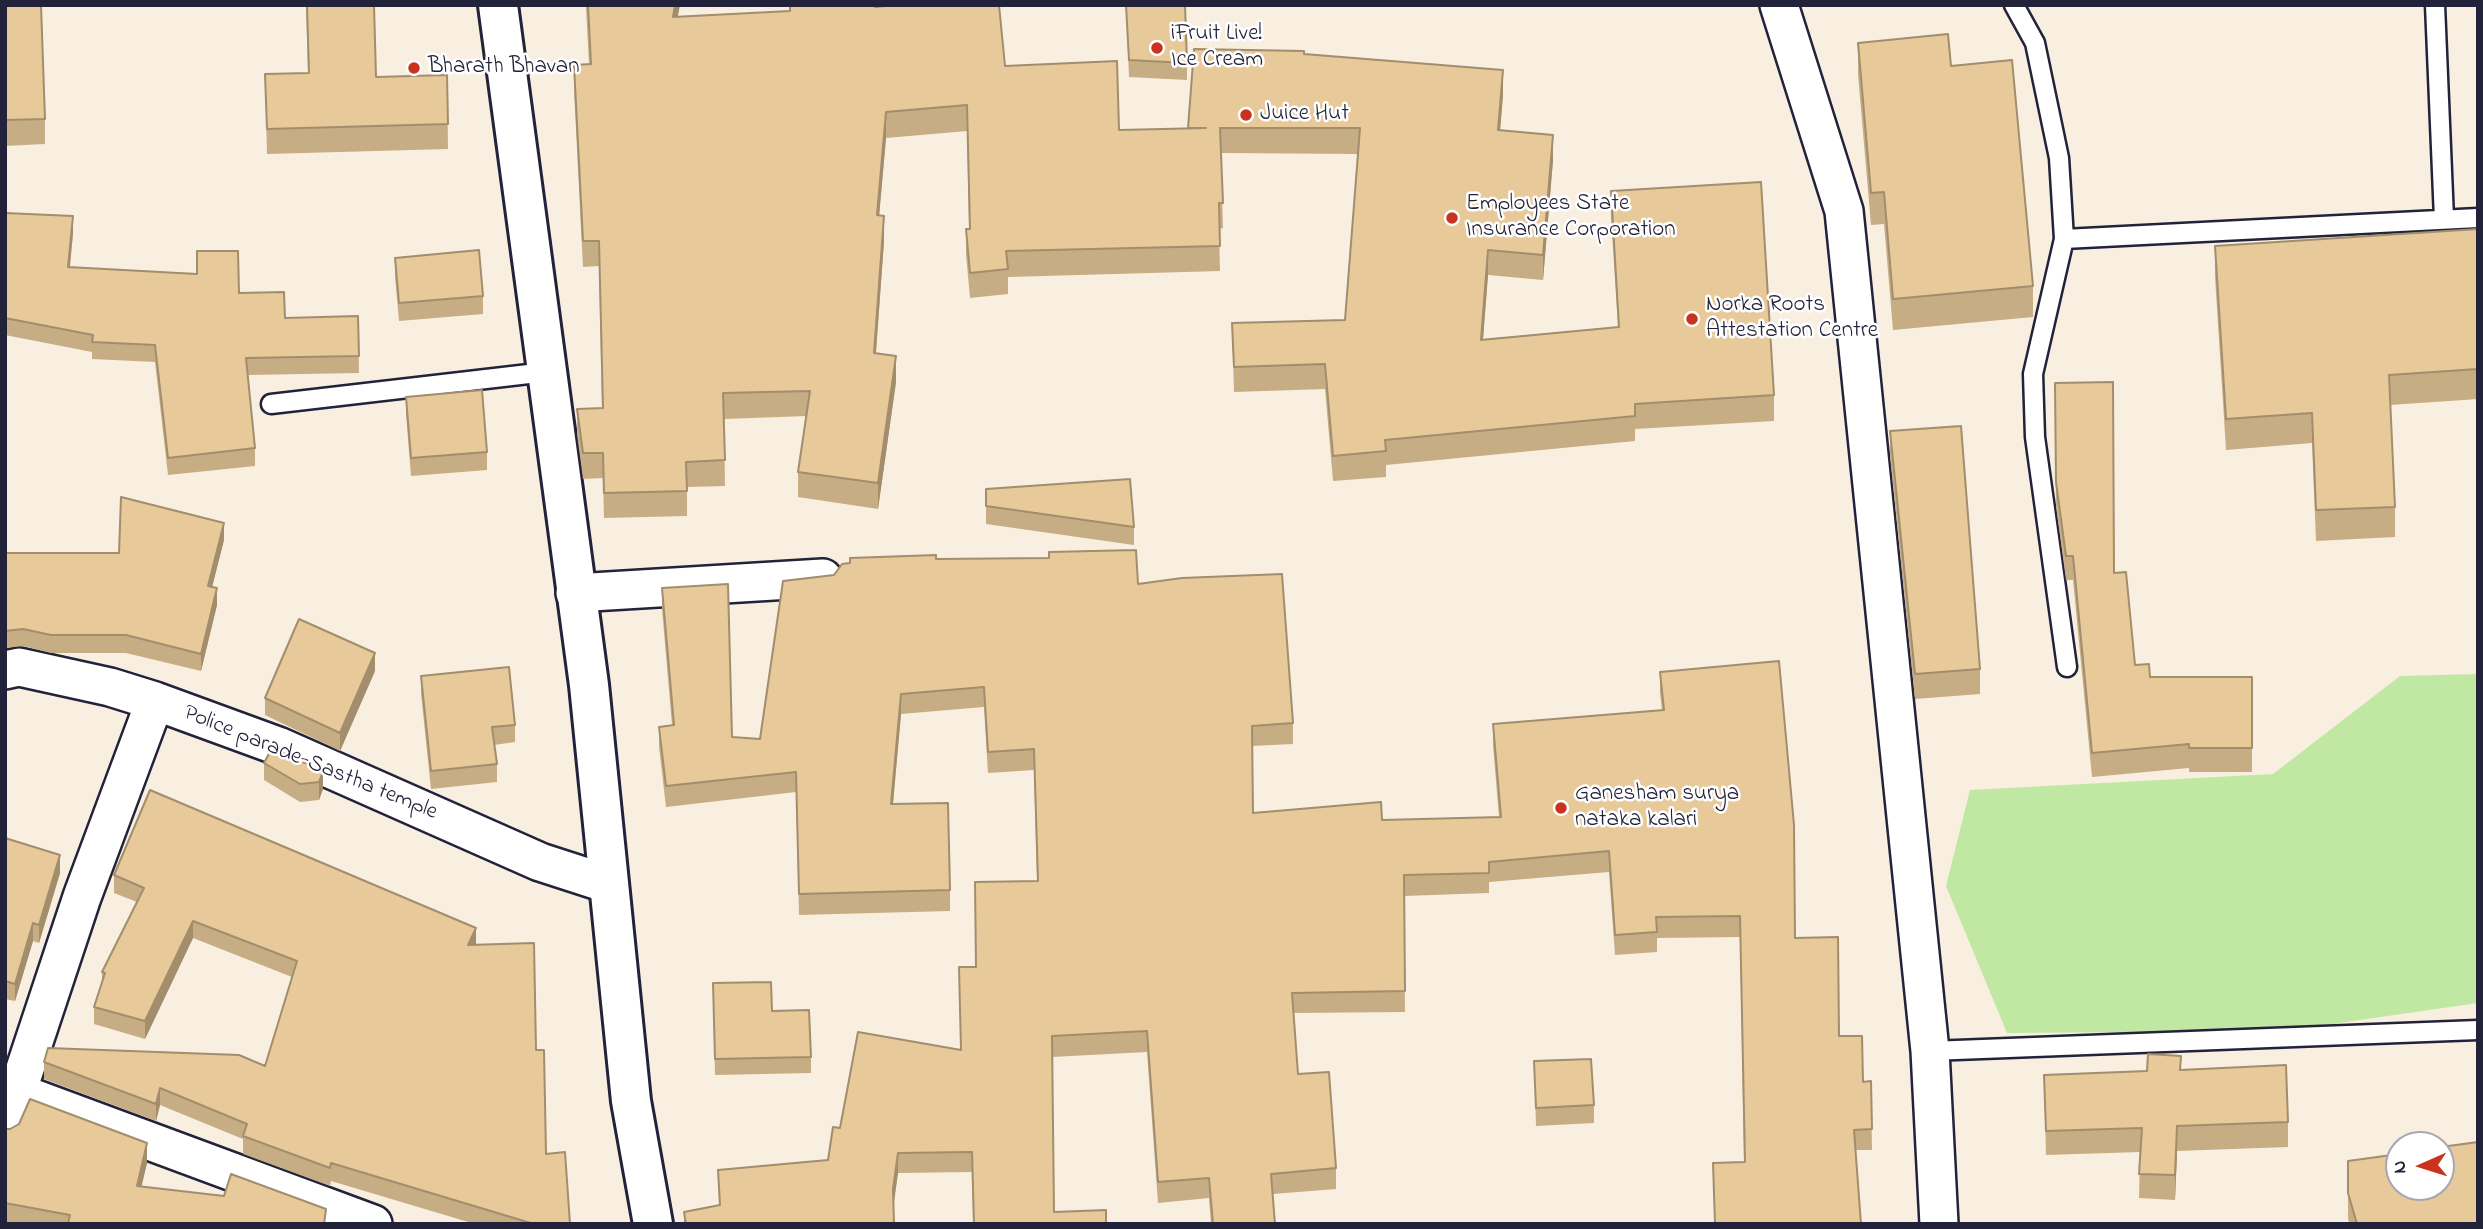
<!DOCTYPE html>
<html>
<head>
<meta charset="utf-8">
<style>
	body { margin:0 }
	#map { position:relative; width:2483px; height:1229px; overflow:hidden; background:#f8efe1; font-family:"Indie Flower",sans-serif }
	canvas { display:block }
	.frame { position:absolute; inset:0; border:7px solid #22223b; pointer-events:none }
	.north { position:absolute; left:2385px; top:1131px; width:70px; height:70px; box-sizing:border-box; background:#fff; border:2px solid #a7a7b1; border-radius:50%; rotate:267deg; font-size:19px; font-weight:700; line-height:28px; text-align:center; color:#22223b }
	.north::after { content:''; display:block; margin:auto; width:24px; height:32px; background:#c8321e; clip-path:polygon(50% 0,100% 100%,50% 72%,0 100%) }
</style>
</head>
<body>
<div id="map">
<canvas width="2483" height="1229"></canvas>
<div class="frame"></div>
<div class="north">N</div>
</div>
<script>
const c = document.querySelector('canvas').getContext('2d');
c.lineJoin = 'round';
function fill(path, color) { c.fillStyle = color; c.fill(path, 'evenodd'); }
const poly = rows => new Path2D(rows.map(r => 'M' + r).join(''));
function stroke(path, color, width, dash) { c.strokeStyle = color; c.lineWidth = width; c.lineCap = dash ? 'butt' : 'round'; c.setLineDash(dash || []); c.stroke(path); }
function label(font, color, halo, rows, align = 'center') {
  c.font = font + ' "Indie Flower",sans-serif'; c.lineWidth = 5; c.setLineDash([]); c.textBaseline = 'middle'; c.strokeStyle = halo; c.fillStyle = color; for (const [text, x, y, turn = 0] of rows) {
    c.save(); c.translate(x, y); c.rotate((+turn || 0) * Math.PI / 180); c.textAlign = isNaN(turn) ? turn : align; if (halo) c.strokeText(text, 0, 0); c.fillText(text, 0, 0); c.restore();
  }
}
fill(poly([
	[2478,674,2478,1003,2283,1031,2007,1033,1946,886,1970,790,2273,774,2400,676]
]), '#c1e8a3');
const lane = poly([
	[2014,5,2035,43,2059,158,2064,239,2033,374,2035,437,2067,667],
	[2435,5,2444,219],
	[2064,239,2478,218],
	[271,404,546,372],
	[1930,1051,2478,1030]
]);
const street = poly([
	[1779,5,1844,211,1930,1051,1939,1224],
	[575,593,823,578],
	[5,670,19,667,110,687,155,701,278,746,540,862,608,884],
	[17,1092,373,1224],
	[5,1129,82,897,155,701]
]);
const secondary = poly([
	[498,5,589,685,631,1101,653,1224]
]);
stroke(lane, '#22223b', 23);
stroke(street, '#22223b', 42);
stroke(secondary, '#22223b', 44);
stroke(lane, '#fff', 18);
stroke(street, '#fff', 37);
stroke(secondary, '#fff', 38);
fill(poly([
	[5,5,45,119,45,144,5,146],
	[306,5,376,77,447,75,448,149,267,154,265,74,308,73],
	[579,5,680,5,677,17,875,7,1005,66,1119,130,1188,128,1304,54,1503,95,1500,130,1553,160,1543,280,1488,275,1483,339,1618,327,1611,217,1611,191,1774,395,1774,421,1635,429,1635,441,1386,465,1386,477,1333,481,1325,389,1234,392,1232,323,1345,320,1358,154,1221,153,1223,228,1219,229,1220,271,1008,277,1008,294,970,298,966,254,966,229,969,229,967,131,886,138,879,215,884,241,876,353,896,382,878,509,798,497,798,472,807,416,724,419,725,486,687,487,687,516,604,518,603,478,583,479,577,434,577,409,602,408,599,266,583,267,574,90,574,65,589,64,586,7,579,7],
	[1126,5,1187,63,1187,80,1129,77],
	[1858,43,1951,66,2033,286,2033,317,1893,330,1884,224,1871,225,1858,75],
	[5,213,73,233,70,267,239,293,285,318,358,316,359,373,247,375,255,448,255,466,168,475,155,362,92,359,92,352,5,335],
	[2478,229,2478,399,2390,405,2395,507,2395,537,2316,541,2312,443,2226,450,2215,277,2215,246],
	[395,258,483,296,483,314,399,321,395,276],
	[2055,383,2114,573,2135,665,2150,677,2252,677,2252,772,2189,772,2189,768,2092,777,2073,580,2066,580,2056,506],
	[406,397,487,452,487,470,411,476,406,414],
	[1890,431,1980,669,1980,694,1915,699,1890,456],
	[986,489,1134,527,1134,545,986,524],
	[224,540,212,587,217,605,201,671,126,653,51,653,23,646,5,648,5,631,119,553],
	[936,559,1138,584,1293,723,1293,744,1252,746,1253,813,1382,820,1499,817,1493,745,1493,724,1662,710,1660,693,1660,672,1795,938,1839,1036,1863,1082,1871,1081,1872,1150,1855,1150,1861,1224,1715,1224,1713,1163,1744,1162,1740,937,1657,938,1657,952,1615,955,1609,872,1489,882,1489,893,1404,896,1405,1012,1293,1013,1298,1074,1336,1168,1336,1189,1273,1194,1275,1224,1211,1224,1209,1198,1158,1203,1147,1052,1052,1057,1054,1212,1106,1224,973,1224,972,1172,898,1173,893,1205,894,1224,684,1224,684,1212,719,1206,718,1170,828,1160,840,1128,960,1050,976,967,1037,881,1034,770,988,773,984,707,901,714,893,804,950,890,950,911,799,915,796,792,666,807,659,747,659,727,672,725,662,609,662,588,732,737,760,739,834,575],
	[375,671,340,751,265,715,265,698],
	[421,676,515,725,515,742,494,745,497,764,497,782,431,789,421,694],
	[264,763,323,771,323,789,319,800,300,802,264,780],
	[5,838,60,873,39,943,33,941,15,1001,5,999],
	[114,875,476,944,536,1050,546,1154,570,1224,475,1224,331,1181,330,1186,243,1154,243,1139,160,1105,156,1121,44,1079,44,1062,265,1066,292,977,193,938,145,1039,94,1024,94,1007,102,982,102,972,137,902,114,893],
	[713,983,772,1011,811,1057,811,1073,715,1075],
	[1534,1061,1594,1105,1594,1123,1536,1126],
	[2181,1069,2288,1122,2288,1147,2177,1151,2175,1200,2139,1198,2140,1152,2046,1155,2044,1075],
	[5,1129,147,1163,141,1187,326,1224,5,1223],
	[2478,1142,2478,1224,2349,1224,2348,1218,2348,1161]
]), '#c7ad84');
fill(poly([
	[675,5,680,5,673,42,673,17],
	[1503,70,1503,95,1498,155,1498,130],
	[886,112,886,138,877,240,877,215],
	[1553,135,1553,160,1543,280,1543,255],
	[73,216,73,233,68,284,68,267],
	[884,216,884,241,874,378,874,353],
	[1488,250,1488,275,1481,365,1481,340],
	[896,356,896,382,878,509,878,483],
	[224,523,224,540,208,603,208,586],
	[217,588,217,605,201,671,201,654],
	[375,653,375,671,340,751,340,733],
	[901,694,901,714,891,825,891,804],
	[323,771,323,789,319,800,319,782],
	[60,855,60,873,39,943,39,925],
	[193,921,193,938,145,1039,145,1021],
	[33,923,33,941,15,1001,15,984],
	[476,928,476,946,468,945],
	[160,1088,160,1105,156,1121,156,1104],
	[2177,1126,2177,1151,2175,1200,2175,1175],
	[147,1143,147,1163,137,1206,137,1186],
	[898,1153,898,1173,893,1210,893,1189]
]), '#a28d6c');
const building = poly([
	[5,5,41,5,45,119,5,120,5,5],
	[307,5,374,5,376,77,447,75,448,124,267,129,265,74,309,73,307,5],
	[588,5,675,5,673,17,790,11,790,5,875,5,875,7,896,5,999,5,1005,66,1117,61,1119,130,1206,128,1188,128,1194,49,1304,51,1304,54,1503,70,1498,130,1553,135,1543,255,1488,250,1481,340,1619,327,1611,191,1761,182,1774,395,1635,404,1635,416,1385,440,1386,451,1333,456,1325,364,1234,367,1232,323,1345,320,1360,128,1220,128,1223,203,1219,203,1220,246,1006,251,1008,269,970,273,966,229,970,229,967,105,886,112,877,215,884,216,874,353,896,356,878,483,798,472,810,391,723,393,725,460,686,462,687,491,604,493,603,453,583,453,577,409,603,408,599,241,583,241,574,65,591,64,588,5],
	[1126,5,1185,5,1187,63,1129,60,1126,5],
	[1948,34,1951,66,2012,60,2033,286,1893,299,1884,192,1871,193,1858,43,1948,34],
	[5,213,73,216,68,267,197,274,197,251,238,251,239,293,284,292,285,318,358,316,359,356,246,358,255,448,168,458,155,345,92,342,93,335,5,318,5,213],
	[2478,229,2478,369,2389,375,2395,507,2316,510,2312,413,2226,419,2215,246,2478,229],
	[479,250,483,296,399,303,395,258,479,250],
	[2113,382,2114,573,2126,572,2135,665,2149,664,2150,677,2252,677,2252,748,2189,748,2189,744,2092,753,2073,556,2066,556,2056,482,2055,383,2113,382],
	[482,390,487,452,411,458,406,397,482,390],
	[1961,426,1980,669,1915,674,1890,431,1961,426],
	[1130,479,1134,527,986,506,986,489,1130,479],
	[121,497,224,523,208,586,217,588,201,654,126,635,51,635,23,629,5,631,6,553,119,553,121,497],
	[1136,550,1138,584,1182,578,1282,574,1293,723,1252,726,1253,813,1381,802,1382,820,1501,817,1493,724,1664,710,1660,672,1779,661,1794,825,1795,938,1838,937,1839,1036,1862,1036,1863,1082,1871,1081,1872,1129,1854,1130,1861,1224,1715,1224,1713,1163,1745,1162,1740,916,1656,917,1657,932,1615,935,1609,851,1489,862,1489,873,1404,875,1405,991,1292,993,1298,1074,1329,1072,1336,1168,1271,1174,1275,1224,1213,1224,1209,1178,1158,1182,1147,1031,1052,1036,1054,1212,1106,1210,1106,1224,974,1224,972,1152,898,1153,893,1189,894,1224,686,1224,684,1212,720,1205,718,1170,828,1160,833,1127,840,1128,858,1032,961,1050,959,967,976,967,975,882,1038,881,1034,749,988,752,984,687,901,694,891,804,948,803,950,890,799,894,796,772,666,786,659,727,674,725,662,588,728,584,732,737,760,739,783,581,834,575,842,564,850,563,850,558,936,555,936,559,1049,558,1049,552,1136,550],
	[299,619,375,653,340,733,265,698,299,619],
	[509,667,515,725,492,727,497,764,431,771,421,676,509,667],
	[272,748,323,771,319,782,300,784,264,763,272,748],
	[150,790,476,928,468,945,534,943,536,1050,544,1050,546,1154,565,1152,570,1224,534,1224,331,1163,330,1168,243,1136,247,1124,160,1088,156,1104,44,1062,48,1048,239,1055,265,1066,297,961,193,921,145,1021,94,1007,105,973,102,972,144,888,114,875,150,790],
	[5,838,60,855,39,925,33,923,15,984,5,981,5,838],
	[771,982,772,1011,809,1010,811,1057,715,1059,713,983,771,982],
	[2148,1054,2181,1056,2180,1070,2286,1065,2288,1122,2177,1126,2175,1175,2139,1174,2142,1128,2046,1131,2044,1075,2147,1071,2148,1054],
	[1591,1059,1594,1105,1536,1108,1534,1061,1591,1059],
	[30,1099,147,1143,137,1186,224,1196,231,1174,326,1209,324,1224,68,1224,70,1215,5,1203,5,1129,10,1129,19,1124,30,1099],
	[2478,1142,2478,1223,2357,1224,2348,1193,2348,1161,2399,1154,2399,1187,2441,1187,2441,1147,2478,1142]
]);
fill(building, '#e7c99a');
stroke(building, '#a28d6c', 2);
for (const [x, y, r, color] of [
	[1157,48,7,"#c8321e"],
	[414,68,7,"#c8321e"],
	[1246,115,7,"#c8321e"],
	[1452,218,7,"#c8321e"],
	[1692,319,7,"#c8321e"],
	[1561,808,7,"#c8321e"]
]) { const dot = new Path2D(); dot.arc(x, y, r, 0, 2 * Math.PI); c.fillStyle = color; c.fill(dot); stroke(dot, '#fff', 2.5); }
label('23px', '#22223b', '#fff', [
	["iFruit Live!",1171,35],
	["Ice Cream",1171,61],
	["Bharath Bhavan",428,68],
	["Juice Hut",1260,115],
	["Employees State",1466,205],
	["Insurance Corporation",1466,231],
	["Norka Roots",1706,306],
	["Attestation Centre",1706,332],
	["Ganesham surya",1575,795],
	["nataka kalari",1575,821]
], 'left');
label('23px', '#22223b', '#fff', [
	["Police parade-Sastha temple",310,764,22]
]);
</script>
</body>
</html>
